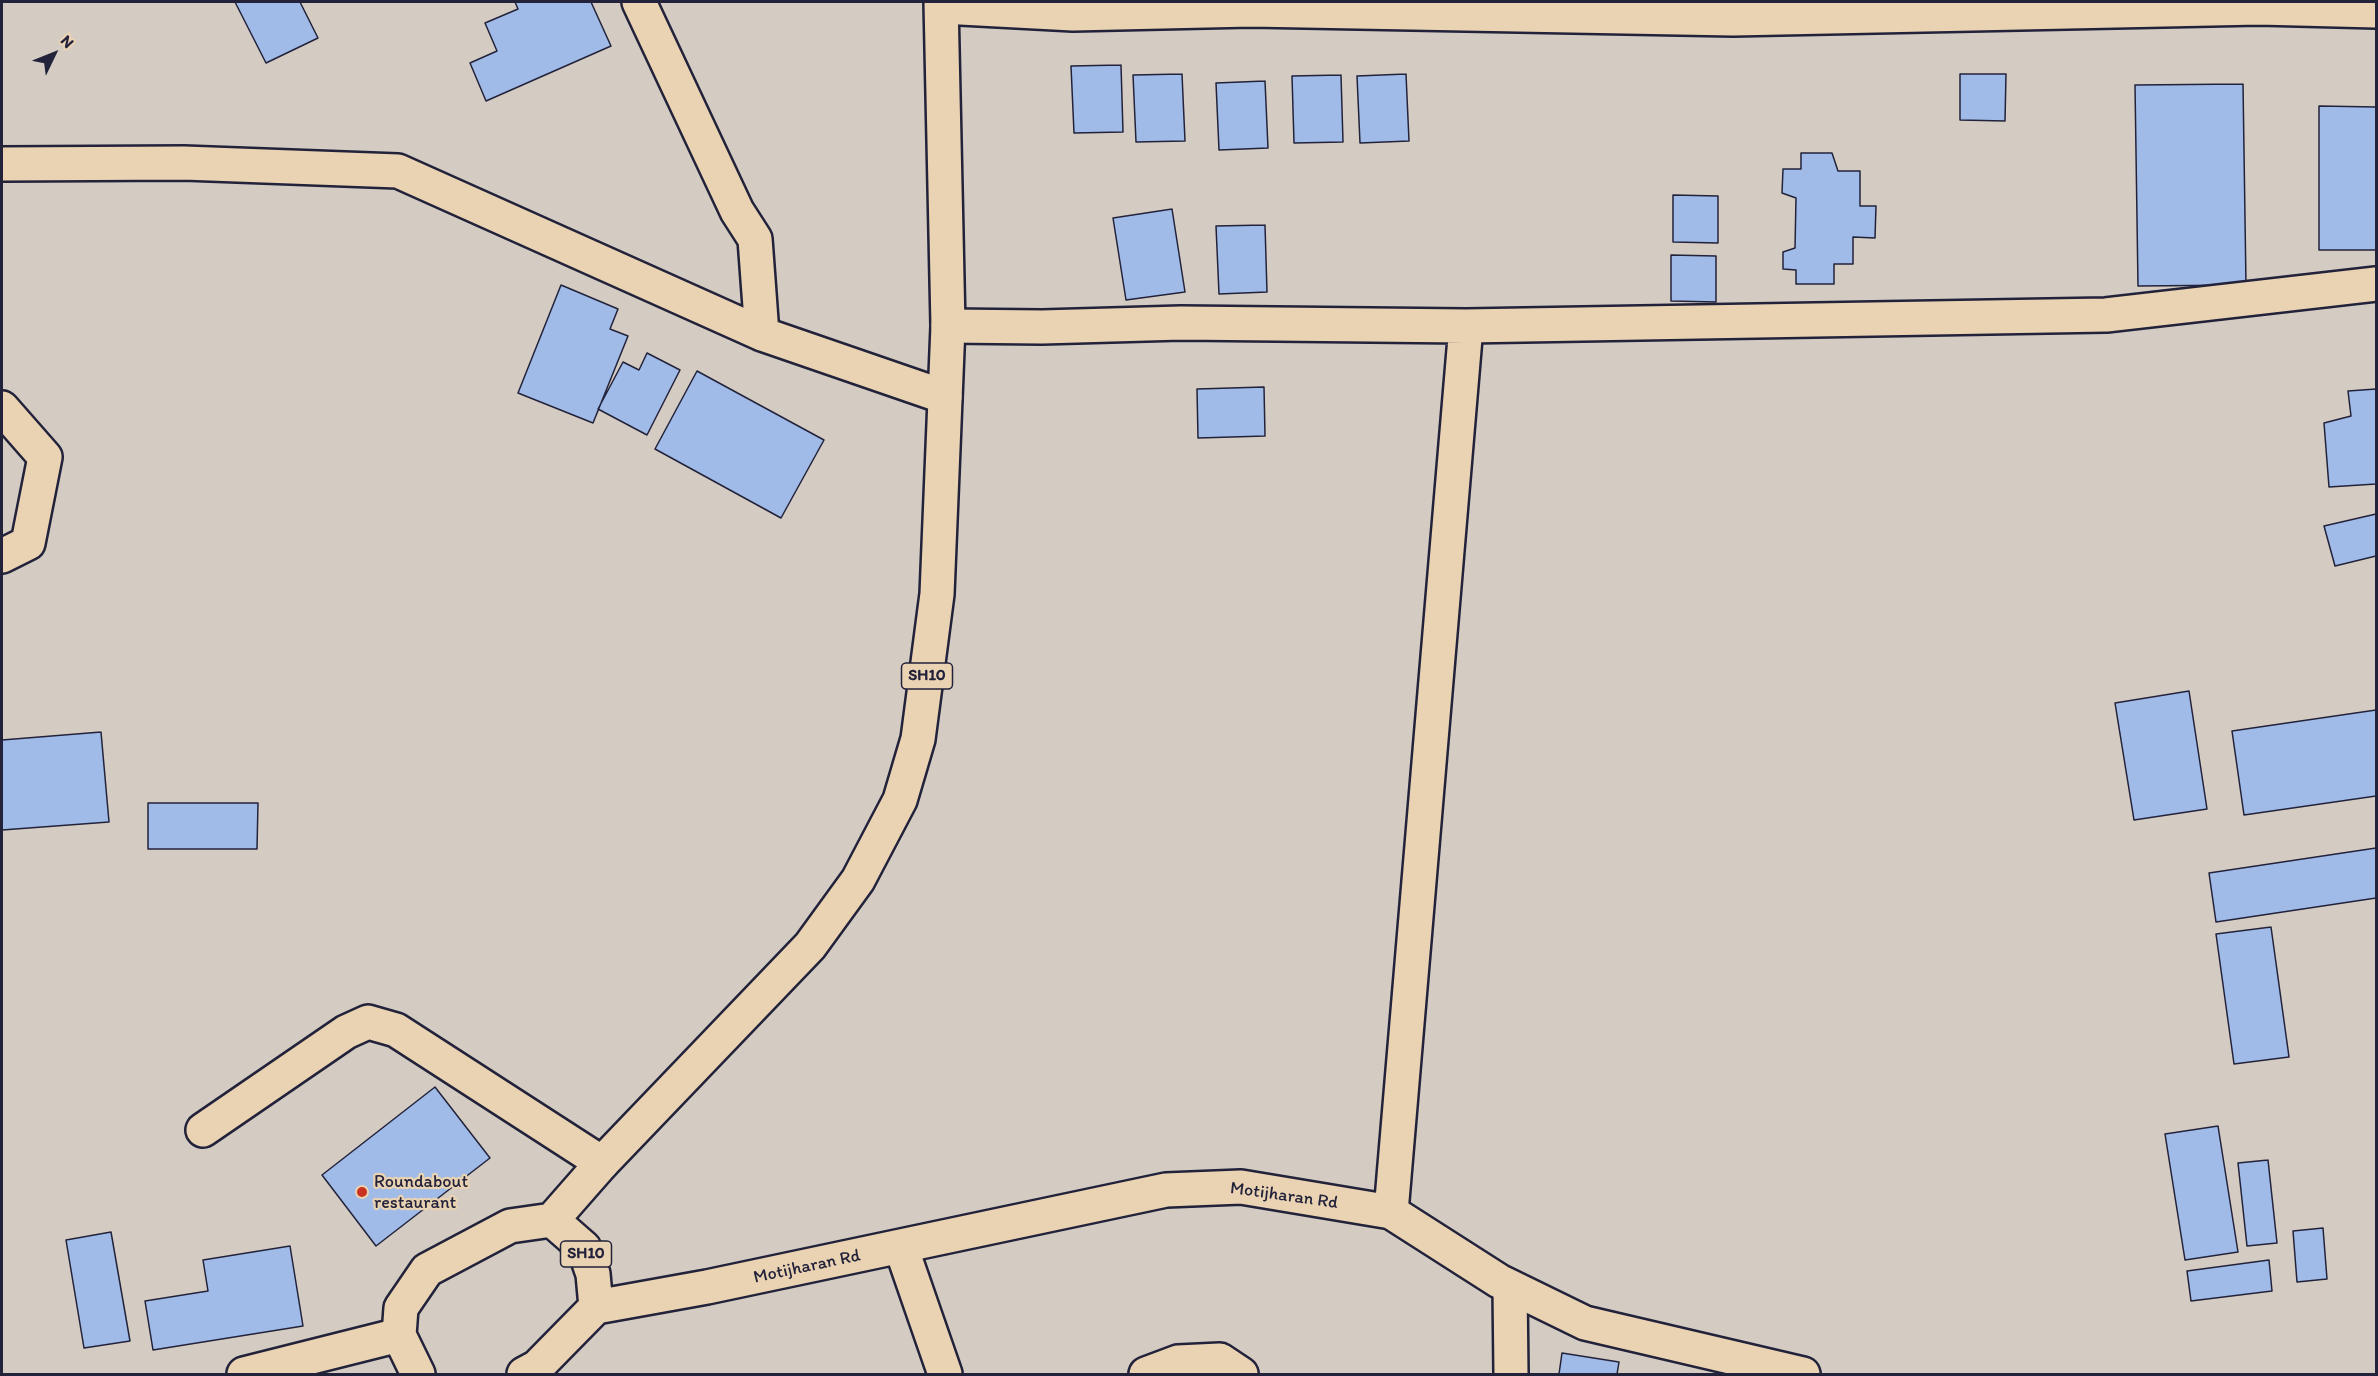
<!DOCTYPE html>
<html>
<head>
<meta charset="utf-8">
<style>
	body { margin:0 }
	#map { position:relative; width:2378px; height:1376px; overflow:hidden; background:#d4ccc2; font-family:Itim,sans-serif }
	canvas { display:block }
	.frame { position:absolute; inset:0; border:3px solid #22223b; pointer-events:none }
	.north { position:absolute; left:24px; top:24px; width:60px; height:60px; -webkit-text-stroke:4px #ead3b2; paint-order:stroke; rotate:47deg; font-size:16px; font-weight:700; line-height:24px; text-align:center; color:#22223b }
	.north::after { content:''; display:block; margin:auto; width:21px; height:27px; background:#22223b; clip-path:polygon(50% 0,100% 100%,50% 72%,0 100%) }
</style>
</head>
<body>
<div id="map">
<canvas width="2378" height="1376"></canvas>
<div class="frame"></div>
<div class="north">N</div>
</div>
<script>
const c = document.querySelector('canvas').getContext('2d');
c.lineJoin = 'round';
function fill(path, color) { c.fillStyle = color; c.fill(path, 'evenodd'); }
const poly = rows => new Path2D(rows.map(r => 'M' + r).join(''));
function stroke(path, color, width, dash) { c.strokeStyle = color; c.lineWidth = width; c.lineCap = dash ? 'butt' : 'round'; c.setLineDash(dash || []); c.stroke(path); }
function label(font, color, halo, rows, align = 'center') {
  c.font = font + ' Itim,sans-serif'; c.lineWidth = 4.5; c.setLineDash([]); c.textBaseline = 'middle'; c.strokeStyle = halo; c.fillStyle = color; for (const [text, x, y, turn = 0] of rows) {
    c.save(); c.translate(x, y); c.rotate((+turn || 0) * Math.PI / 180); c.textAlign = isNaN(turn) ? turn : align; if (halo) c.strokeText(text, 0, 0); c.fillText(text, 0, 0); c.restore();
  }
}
const building = poly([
	[235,2,300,2,318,38,266,63,235,2],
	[515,2,591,2,611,46,486,101,470,63,497,51,485,23,518,9,515,2],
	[1121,65,1123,132,1074,133,1071,66,1121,65],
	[1182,74,1185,141,1136,142,1133,75,1182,74],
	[1406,74,1409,141,1360,143,1357,76,1406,74],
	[1960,74,2006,74,2005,121,1960,120,1960,74],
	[1341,75,1343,142,1294,143,1292,76,1341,75],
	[1265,81,1268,148,1219,150,1216,83,1265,81],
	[2243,84,2246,285,2138,286,2135,85,2243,84],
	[2319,106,2376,107,2376,250,2319,250,2319,106],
	[1801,153,1832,153,1838,171,1860,171,1860,206,1876,206,1875,238,1853,237,1853,264,1834,264,1834,284,1796,284,1796,270,1783,269,1783,252,1795,248,1796,198,1782,193,1783,169,1801,169,1801,153],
	[1673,195,1718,196,1718,243,1673,242,1673,195],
	[1172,209,1185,292,1126,300,1113,218,1172,209],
	[1265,225,1267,292,1219,294,1216,226,1265,225],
	[1671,255,1716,256,1716,302,1671,301,1671,255],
	[561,285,618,309,610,329,628,336,593,423,518,393,561,285],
	[647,353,680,370,647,435,598,409,623,362,639,370,647,353],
	[697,371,824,440,781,518,655,449,697,371],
	[1264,387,1265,436,1198,438,1197,389,1264,387],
	[2376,389,2376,484,2329,487,2324,423,2351,416,2348,391,2376,389],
	[2376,514,2376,556,2335,566,2324,526,2376,514],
	[2189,691,2207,809,2134,820,2115,703,2189,691],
	[2376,710,2376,796,2244,815,2232,731,2376,710],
	[101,732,109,822,2,830,2,740,101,732],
	[148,803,258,803,257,849,148,849,148,803],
	[2376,848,2376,898,2216,922,2209,873,2376,848],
	[2271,927,2289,1057,2234,1064,2216,934,2271,927],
	[435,1087,490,1158,376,1246,322,1175,435,1087],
	[2218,1126,2238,1252,2185,1260,2165,1134,2218,1126],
	[2268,1160,2277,1243,2247,1246,2238,1163,2268,1160],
	[2323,1228,2327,1279,2297,1282,2293,1231,2323,1228],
	[111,1232,130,1341,84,1348,66,1240,111,1232],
	[290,1246,303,1326,153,1350,145,1301,208,1291,203,1260,290,1246],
	[2269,1260,2272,1291,2191,1301,2187,1271,2269,1260],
	[1562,1353,1619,1362,1617,1374,1559,1374,1562,1353]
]);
fill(building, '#a0bbe7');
stroke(building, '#22223b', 1.5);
const minor = poly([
	[639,2,737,211,755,239,762,334],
	[942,7,1073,14,1251,10,1733,19,2259,8,2376,11],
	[2,164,184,163,398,171,762,334,945,397],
	[948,326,1042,327,1181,323,1466,326,2106,315,2376,284],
	[2,408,45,457,28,543,2,556],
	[203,1130,346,1032,368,1022,396,1030,602,1163],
	[1391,1212,1466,326],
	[901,1247,945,1374],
	[1510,1287,1511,1374],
	[244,1374,399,1335],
	[1146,1374,1178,1362,1220,1360,1241,1374]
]);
const major = poly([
	[552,1220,602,1163,810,946,858,880,900,800,918,739,937,594,948,326,941,2],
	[596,1307,707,1287,1166,1190,1241,1187,1391,1212,1499,1281,1585,1323,1803,1374],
	[418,1374,399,1335,401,1308,427,1270,510,1226,552,1220,584,1248,593,1274,596,1307,537,1367,524,1374]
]);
stroke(minor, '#22223b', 38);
stroke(major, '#22223b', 38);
stroke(minor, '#ead3b2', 33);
stroke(major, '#ead3b2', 33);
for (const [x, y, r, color] of [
	[362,1192,6,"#c8321e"]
]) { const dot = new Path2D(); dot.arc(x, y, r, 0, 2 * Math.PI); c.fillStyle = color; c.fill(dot); stroke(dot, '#ead3b2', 2); }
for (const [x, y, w] of [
	[927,676,51],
	[586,1254,51]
]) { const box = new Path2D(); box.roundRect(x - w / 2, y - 13, w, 26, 4.5); c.fillStyle = '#ead3b2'; c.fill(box); stroke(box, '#22223b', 1.5); }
label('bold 16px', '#22223b', null, [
	["SH10",927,676],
	["SH10",586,1254]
]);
label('18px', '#22223b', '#ead3b2', [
	["Roundabout",374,1182],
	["restaurant",374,1203]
], 'left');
label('18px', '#22223b', '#ead3b2', [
	["Motijharan Rd",1284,1196,8],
	["Motijharan Rd",807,1267,-12]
]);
</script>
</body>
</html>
